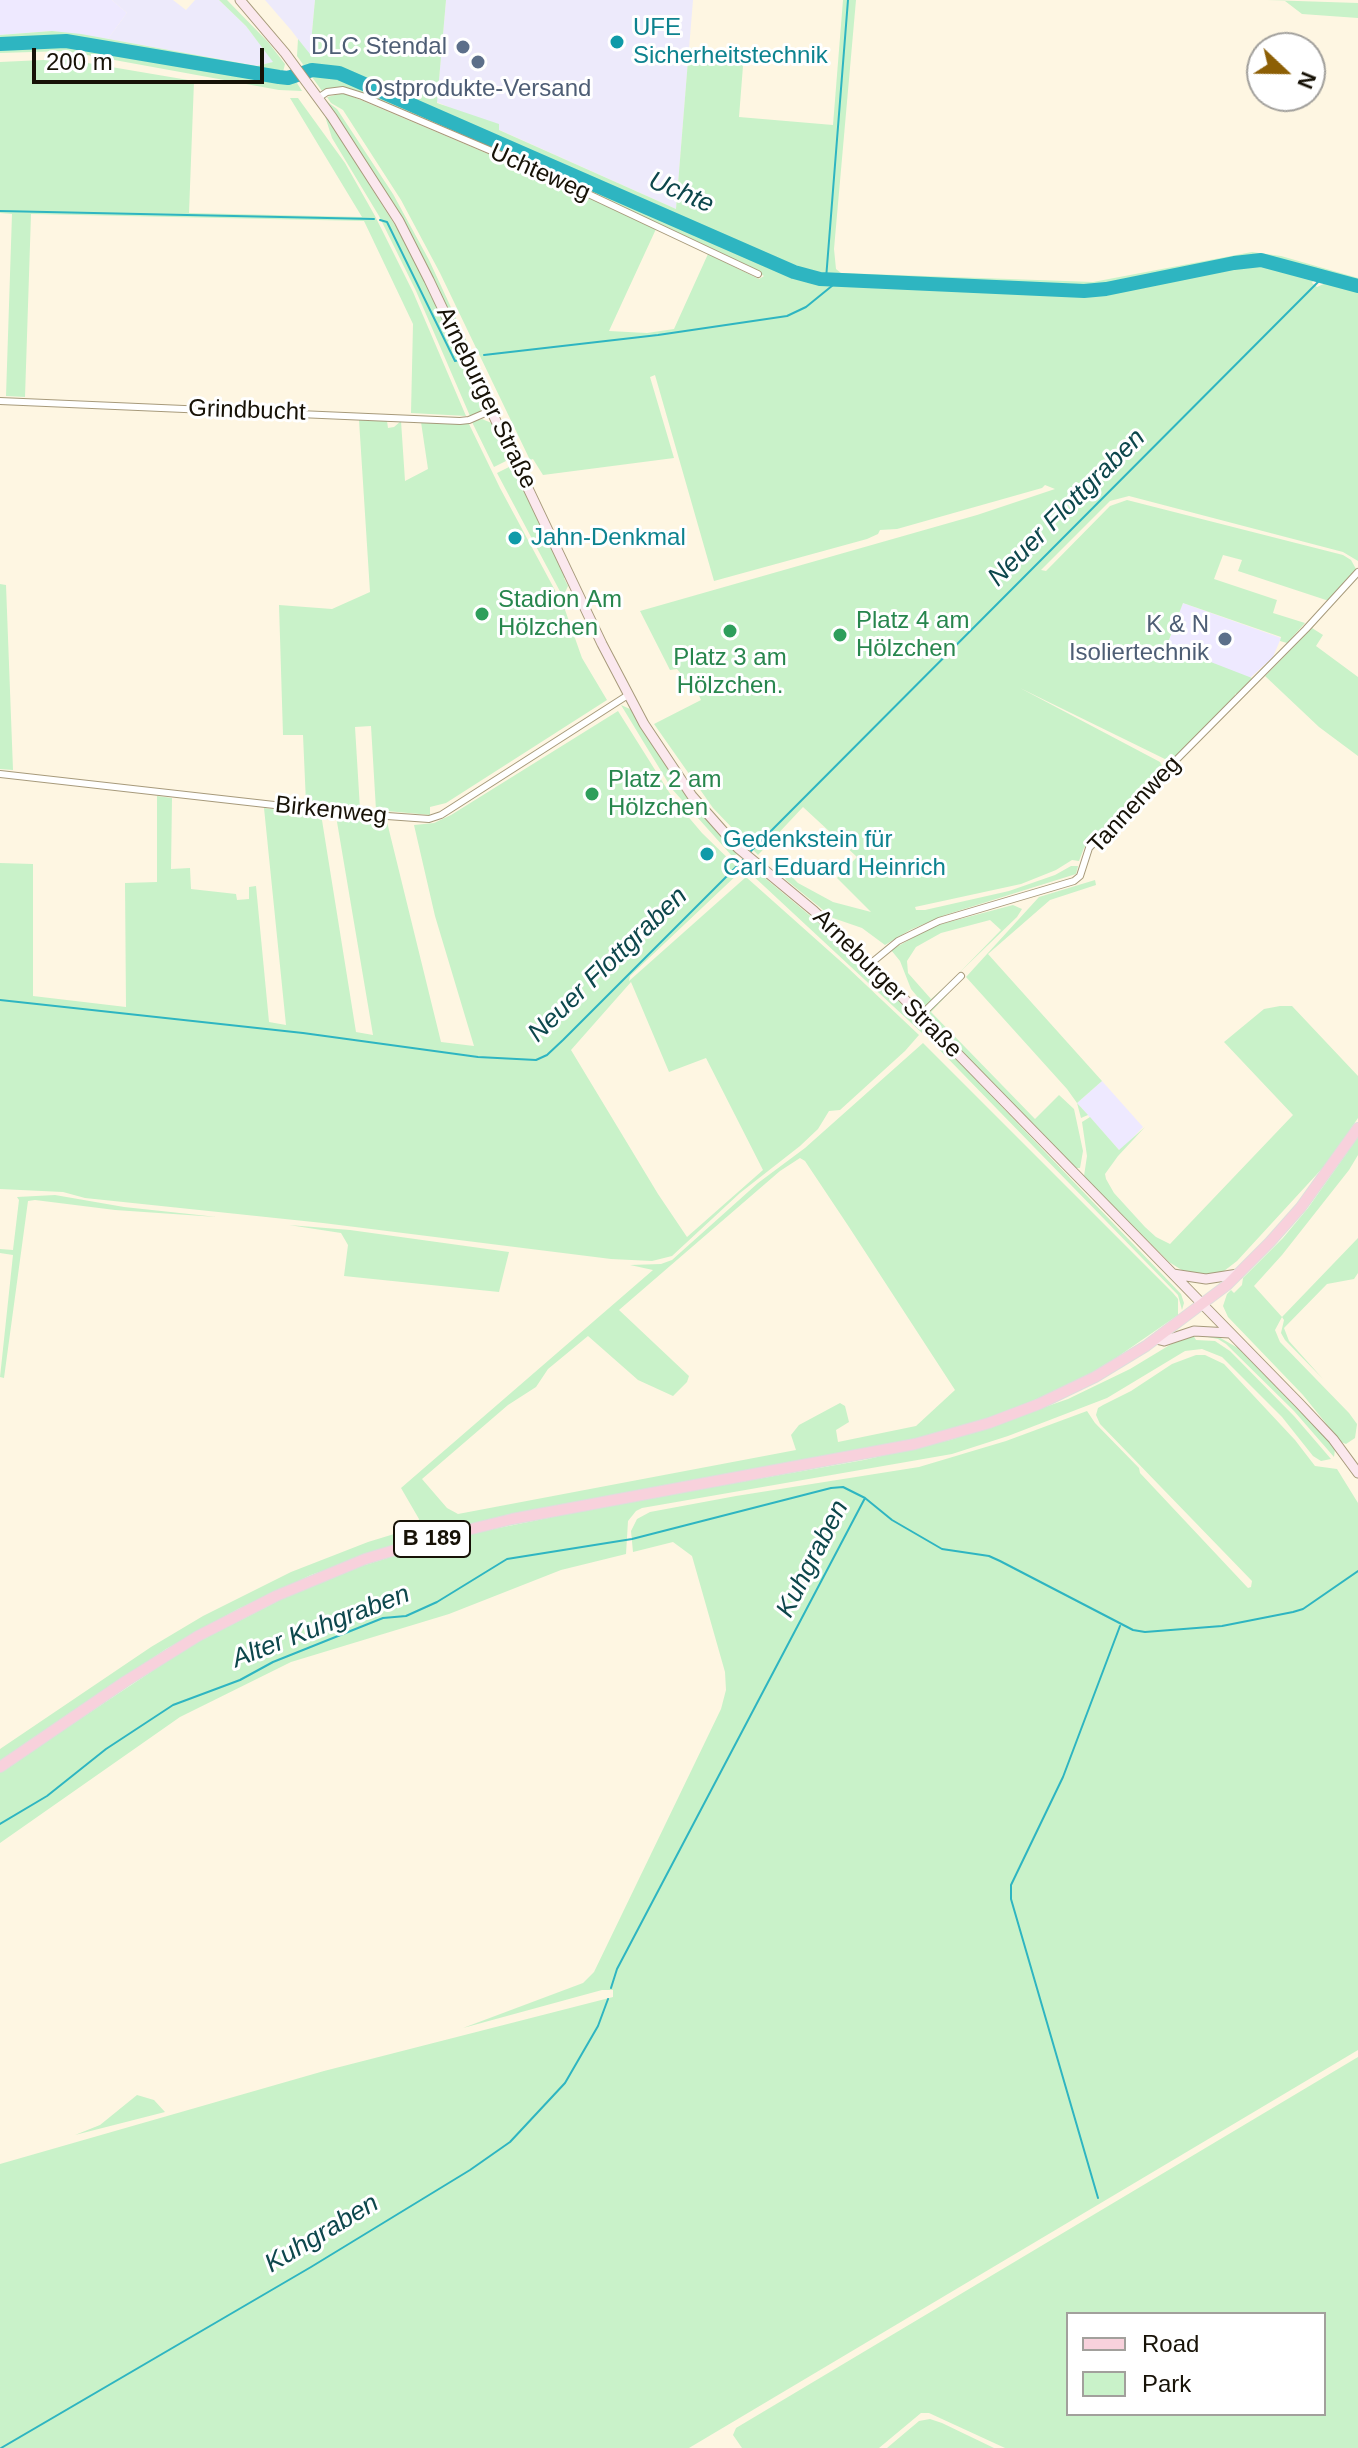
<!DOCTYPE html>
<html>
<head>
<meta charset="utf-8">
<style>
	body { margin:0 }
	#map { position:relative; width:1358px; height:2448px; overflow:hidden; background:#fef6e2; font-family:Helvetica,sans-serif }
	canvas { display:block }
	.legend { position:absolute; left:1066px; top:2312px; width:260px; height:104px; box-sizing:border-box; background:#fff; border:2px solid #a2a09c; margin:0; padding:10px 14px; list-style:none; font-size:24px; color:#171207 }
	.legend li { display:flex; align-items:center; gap:16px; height:40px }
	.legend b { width:40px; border:2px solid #a2a09c }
	.north { position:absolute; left:1246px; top:32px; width:80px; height:80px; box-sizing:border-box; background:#fff; border:2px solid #a2a09c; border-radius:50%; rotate:112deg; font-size:22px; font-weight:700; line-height:32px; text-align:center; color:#171207 }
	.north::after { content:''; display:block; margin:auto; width:28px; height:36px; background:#8d5f05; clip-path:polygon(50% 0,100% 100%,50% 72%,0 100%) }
	.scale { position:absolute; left:32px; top:48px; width:232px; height:36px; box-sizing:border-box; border:4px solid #171207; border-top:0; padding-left:10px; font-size:24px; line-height:28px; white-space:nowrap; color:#171207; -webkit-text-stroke:6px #fff; paint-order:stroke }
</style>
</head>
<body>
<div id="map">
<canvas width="1358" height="2448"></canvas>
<ul class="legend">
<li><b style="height:10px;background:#f8d1dc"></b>Road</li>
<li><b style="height:22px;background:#c9f2c9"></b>Park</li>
</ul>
<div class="north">N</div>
<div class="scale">200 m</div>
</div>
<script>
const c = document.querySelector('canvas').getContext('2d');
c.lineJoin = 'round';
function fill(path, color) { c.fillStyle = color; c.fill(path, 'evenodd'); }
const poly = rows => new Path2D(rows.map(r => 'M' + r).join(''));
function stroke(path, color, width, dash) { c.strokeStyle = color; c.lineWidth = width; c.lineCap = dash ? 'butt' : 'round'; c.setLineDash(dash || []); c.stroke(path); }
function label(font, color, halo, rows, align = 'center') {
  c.font = font + ' Helvetica,sans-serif'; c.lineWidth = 6; c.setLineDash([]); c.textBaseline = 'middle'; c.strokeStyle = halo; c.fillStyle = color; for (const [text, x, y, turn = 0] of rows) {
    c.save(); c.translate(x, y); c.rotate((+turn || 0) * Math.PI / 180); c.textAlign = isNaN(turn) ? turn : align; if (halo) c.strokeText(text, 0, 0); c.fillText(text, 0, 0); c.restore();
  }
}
fill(poly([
	[112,0,173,0,186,10,195,0,219,0,246,26,274,62,257,66,108,39,127,13],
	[265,0,315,0,310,55,291,30],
	[446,0,693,0,676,209,437,102]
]), '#edeafb');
fill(poly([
	[0,0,112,0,127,13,108,39,52,31,0,35],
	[1183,603,1281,638,1273,657,1250,678,1167,645],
	[1102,1081,1143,1127,1120,1151,1077,1103]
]), '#eee9ff');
fill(poly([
	[219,0,227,0,268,42,285,64,283,72,290,72,302,91,279,90,65,51,0,53,0,35,52,31,81,34,257,66,273,62,246,26],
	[315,0,446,0,437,103,499,124,499,130,676,209,689,48,744,53,739,117,833,125,843,0,856,0,834,249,836,269,841,273,1093,282,1252,252,1281,256,1358,278,1358,283,1261,257,1089,288,999,284,1000,290,1102,293,1251,263,1265,264,1315,277,1312,283,1317,287,1328,282,1358,290,1358,561,1343,552,1129,496,1110,501,1041,570,1046,571,1110,506,1127,500,1343,555,1351,560,1356,569,1329,601,1238,571,1242,560,1223,555,1214,579,1277,600,1273,613,1305,623,1287,643,1280,641,1281,637,1183,603,1167,645,1252,678,1236,698,1236,693,1232,701,1171,762,1020,688,1160,762,1163,768,1161,773,1084,848,1079,861,1072,860,1056,870,1021,884,915,907,916,910,925,910,1009,891,1055,875,1071,866,1078,866,1076,874,945,915,910,930,885,945,862,928,833,918,785,879,789,874,798,883,833,902,871,912,837,878,857,857,803,807,758,855,713,808,654,724,701,700,694,684,685,679,677,669,670,670,640,611,977,515,1055,489,1045,485,1042,488,897,529,880,530,878,534,867,539,714,581,655,375,650,377,674,458,543,475,533,459,530,460,440,273,401,200,343,110,331,103,327,97,344,93,585,195,656,229,609,331,647,333,674,329,708,254,759,279,764,276,749,266,704,247,616,203,364,94,343,87,322,91,297,56,298,39,310,54],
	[1267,0,1358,3,1358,18,1302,14,1285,1],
	[64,59,194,81,189,213,362,217,290,98,298,98,345,163,375,216,413,292,466,416,411,413,413,324,364,221,31,214,25,397,6,396,12,214,0,213,0,62],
	[325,100,337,109,393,194,429,260,487,385,484,385,426,263,396,207],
	[324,113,405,241,484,403,480,412,470,416,416,291,379,216,332,138],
	[482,419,494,424,509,456,506,461,494,467,472,422],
	[359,420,387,421,388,428,394,427,401,421,405,481,428,469,421,422,469,424,500,488,564,607,582,658,607,700,446,803,430,807,430,815,376,810,371,726,355,727,360,809,306,803,303,735,283,735,279,605,332,609,370,592],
	[509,467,514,468,567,576,564,578,568,586,563,597,497,473],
	[0,584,6,585,13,770,0,769],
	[1312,628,1323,635,1316,646,1358,677,1358,756,1319,727,1265,676],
	[621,705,630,709,694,806,738,854,732,856,672,789],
	[618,711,674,800,702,833,741,871,630,976,629,981,746,877,847,967,919,1035,905,1051,840,1110,829,1111,818,1129,800,1146,740,1193,672,1256,652,1261,611,1259,323,1223,85,1198,63,1192,0,1189,0,863,33,864,33,996,126,1007,125,883,157,882,157,796,172,798,171,869,190,868,191,889,236,894,237,900,249,899,249,887,256,886,269,1022,286,1025,264,808,286,811,289,816,298,817,300,812,321,814,356,1032,373,1035,336,816,387,822,441,1042,474,1046,435,916,414,825,434,823,451,815],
	[631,982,669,1072,706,1058,763,1170,687,1237,658,1194,571,1050],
	[753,868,826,929,862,963,923,1025,922,1033,750,873],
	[1095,880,1096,885,1050,900,988,954,1102,1081,1077,1103,1088,1115,1081,1118,1077,1103,1067,1089,966,977,1039,897],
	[1013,905,1022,909,1017,917,959,973,1001,930,990,920,941,933,916,947,907,961,908,973,931,999,957,976,926,1007,911,989,900,961,891,950,934,926],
	[946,995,947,995,931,1012,1035,1119,1059,1095,1074,1109,1083,1151,1080,1168,1075,1168,927,1017,929,1010],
	[1280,1006,1292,1006,1358,1076,1358,1118,1329,1161,1237,1261,1224,1271,1213,1275,1188,1274,1169,1262,1084,1176,1087,1156,1082,1122,1090,1117,1119,1150,1145,1127,1118,1156,1105,1174,1106,1179,1114,1193,1145,1227,1156,1237,1170,1244,1293,1115,1224,1042,1264,1009],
	[926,1036,935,1037,1181,1294,1184,1303,1182,1310,1178,1295],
	[923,1043,1173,1293,1178,1299,1178,1315,1100,1369,1052,1393,987,1419,925,1438,498,1517,407,1541,311,1575,238,1609,166,1649,0,1761,0,1749,151,1647,203,1616,291,1572,368,1542,417,1527,419,1519,401,1488,653,1270,630,1265,661,1264,672,1260,758,1183,805,1148],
	[800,1158,805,1161,849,1227,955,1390,916,1426,838,1442,836,1430,849,1422,845,1406,840,1403,799,1425,791,1435,796,1450,458,1514,447,1508,422,1479,508,1405,536,1387,548,1369,588,1336,638,1380,673,1396,687,1382,689,1376,619,1310,780,1171],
	[1358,1137,1358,1155,1349,1170,1282,1255,1254,1286,1282,1317,1358,1238,1358,1273,1354,1279,1327,1284,1284,1328,1289,1341,1323,1379,1285,1340,1281,1333,1284,1320,1282,1317,1275,1330,1280,1342,1349,1413,1357,1424,1355,1438,1346,1444,1341,1442,1303,1395,1228,1317,1223,1306,1227,1294,1231,1290,1234,1293,1242,1285,1243,1278,1283,1238,1308,1208],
	[55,1195,124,1207,217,1217,115,1210,35,1200,28,1201,4,1378,0,1377,13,1255,0,1253,0,1249,13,1250,19,1200,17,1197],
	[289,1225,350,1230,509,1252,499,1292,344,1276,348,1245,341,1233],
	[1193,1335,1196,1340,1215,1341,1230,1351,1294,1416,1331,1459,1321,1461,1313,1456,1282,1417,1222,1357,1202,1349,1185,1351,1107,1398,1008,1436,952,1454,642,1508,636,1511,628,1521,626,1554,561,1570,449,1614,291,1662,180,1717,0,1843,0,1772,190,1646,288,1596,355,1568,459,1536,617,1504,864,1460,950,1440,1068,1399,1130,1369,1178,1340],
	[1197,1335,1217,1336,1238,1348,1316,1427,1335,1449,1334,1457,1294,1411,1226,1344,1218,1339],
	[1196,1355,1205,1355,1224,1364,1295,1440,1315,1466,1337,1469,1358,1503,1358,2050,689,2448,0,2448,0,2164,324,2071,613,1997,613,1990,602,1990,463,2028,583,1983,594,1972,721,1709,726,1690,725,1672,692,1556,673,1542,633,1552,631,1531,637,1519,650,1512,736,1496,919,1467,1006,1441,1087,1411,1095,1423,1139,1468,1140,1473,1248,1588,1251,1587,1252,1581,1100,1424,1096,1415,1098,1408,1103,1405,1131,1391,1172,1364],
	[1358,2057,1358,2448,1005,2448,929,2413,921,2413,879,2448,742,2448,733,2435,736,2428],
	[1068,2314,1324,2314,1324,2414,1068,2414],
	[137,2095,154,2100,165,2112,75,2135,100,2125],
	[930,2419,942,2423,994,2448,887,2448,919,2421]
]), '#c9f2c9');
stroke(poly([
	[0,211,374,219],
	[380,220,387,222,455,361,459,360],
	[826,279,848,0],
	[484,355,658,335,787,316,806,307,838,281],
	[749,853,1324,276],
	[0,1000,303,1033,478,1057,536,1060,547,1055,563,1040,745,858],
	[0,1824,47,1796,106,1749,173,1705,240,1680,273,1662,383,1618,406,1616,437,1602,507,1559,632,1539,831,1488,843,1487,865,1498],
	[611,1988,617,1969,865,1498,892,1520,942,1549,989,1556,1000,1561,1133,1630,1145,1632,1222,1626,1293,1612,1303,1609,1358,1571],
	[1098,2198,1011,1899,1011,1885,1063,1777,1120,1626],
	[1,2448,311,2267,470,2170,510,2142,565,2083,598,2026,608,1999]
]), '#2eb5c1', 2);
stroke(poly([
	[0,44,66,41,279,77,288,78,312,70,339,73,794,272,820,279,1084,291,1106,289,1234,263,1261,260,1358,286]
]), '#2eb5c1', 14);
const street = poly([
	[318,98,327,92,343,90,362,96,548,175,758,274],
	[0,401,460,421,469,420,492,410],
	[0,774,345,813,429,819,441,815,628,695],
	[870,964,898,941,939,921,1074,881,1080,876,1089,848,1306,629,1358,572],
	[920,1016,961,976]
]);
const secondary = poly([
	[240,0,285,53,332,117,399,221,429,280,602,644,644,724,692,796,738,848,814,911,870,964,1299,1403,1333,1439,1358,1473],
	[1173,1274,1206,1279,1238,1274],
	[1156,1339,1164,1341,1194,1331,1230,1333]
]);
const primary = poly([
	[0,1767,126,1681,198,1636,276,1596,365,1559,435,1538,512,1519,915,1444,989,1423,1039,1404,1095,1377,1146,1346,1227,1285,1270,1242,1301,1207,1358,1128]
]);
stroke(street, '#a79a7b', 8);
stroke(secondary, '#a79a7b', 11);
stroke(primary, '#dfdedc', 12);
stroke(street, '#fff', 6);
stroke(secondary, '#fbe8ee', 9);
stroke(primary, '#f8d1dc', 10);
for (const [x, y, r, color] of [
	[617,42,8,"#0f9aa8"],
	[463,47,8,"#5c6f8a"],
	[478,62,8,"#5c6f8a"],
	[515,538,8,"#0f9aa8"],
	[482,614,8,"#2e9e5b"],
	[730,631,8,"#2e9e5b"],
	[840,635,8,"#2e9e5b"],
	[1225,639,8,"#5c6f8a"],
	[592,794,8,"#2e9e5b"],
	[707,854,8,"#0f9aa8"]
]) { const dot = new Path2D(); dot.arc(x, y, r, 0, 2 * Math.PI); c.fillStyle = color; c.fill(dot); stroke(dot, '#fff', 3); }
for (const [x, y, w] of [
	[432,1539,76]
]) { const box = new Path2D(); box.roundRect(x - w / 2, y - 18, w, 36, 6); c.fillStyle = '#fff'; c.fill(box); stroke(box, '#171207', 2); }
label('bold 22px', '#171207', null, [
	["B 189",432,1539]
]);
label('24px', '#0d838f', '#fff', [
	["UFE",633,28],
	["Sicherheitstechnik",633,56],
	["Jahn-Denkmal",531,538],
	["Gedenkstein für",723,840],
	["Carl Eduard Heinrich",723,868]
], 'left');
label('24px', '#4e5e75', '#fff', [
	["DLC Stendal",447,47],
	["Ostprodukte-Versand",478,89,"center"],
	["K & N",1209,625],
	["Isoliertechnik",1209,653]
], 'right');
label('24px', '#171207', '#fff', [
	["Uchteweg",540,173,24],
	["Arneburger Straße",486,398,64],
	["Grindbucht",247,411,2],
	["Tannenweg",1135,805,-47],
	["Birkenweg",331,811,6],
	["Arneburger Straße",887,984,45]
]);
label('24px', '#27864d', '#fff', [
	["Stadion Am",498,600],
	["Hölzchen",498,628],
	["Platz 4 am",856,621],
	["Hölzchen",856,649],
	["Platz 3 am",730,658,"center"],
	["Hölzchen.",730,686,"center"],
	["Platz 2 am",608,780],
	["Hölzchen",608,808]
], 'left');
label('italic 26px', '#0d474c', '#fff', [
	["Uchte",681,193,23],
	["Neuer Flottgraben",1067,508,-45],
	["Neuer Flottgraben",608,965,-44],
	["Kuhgraben",813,1559,-63],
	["Alter Kuhgraben",321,1627,-21],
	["Kuhgraben",322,2234,-31]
]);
</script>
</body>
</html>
